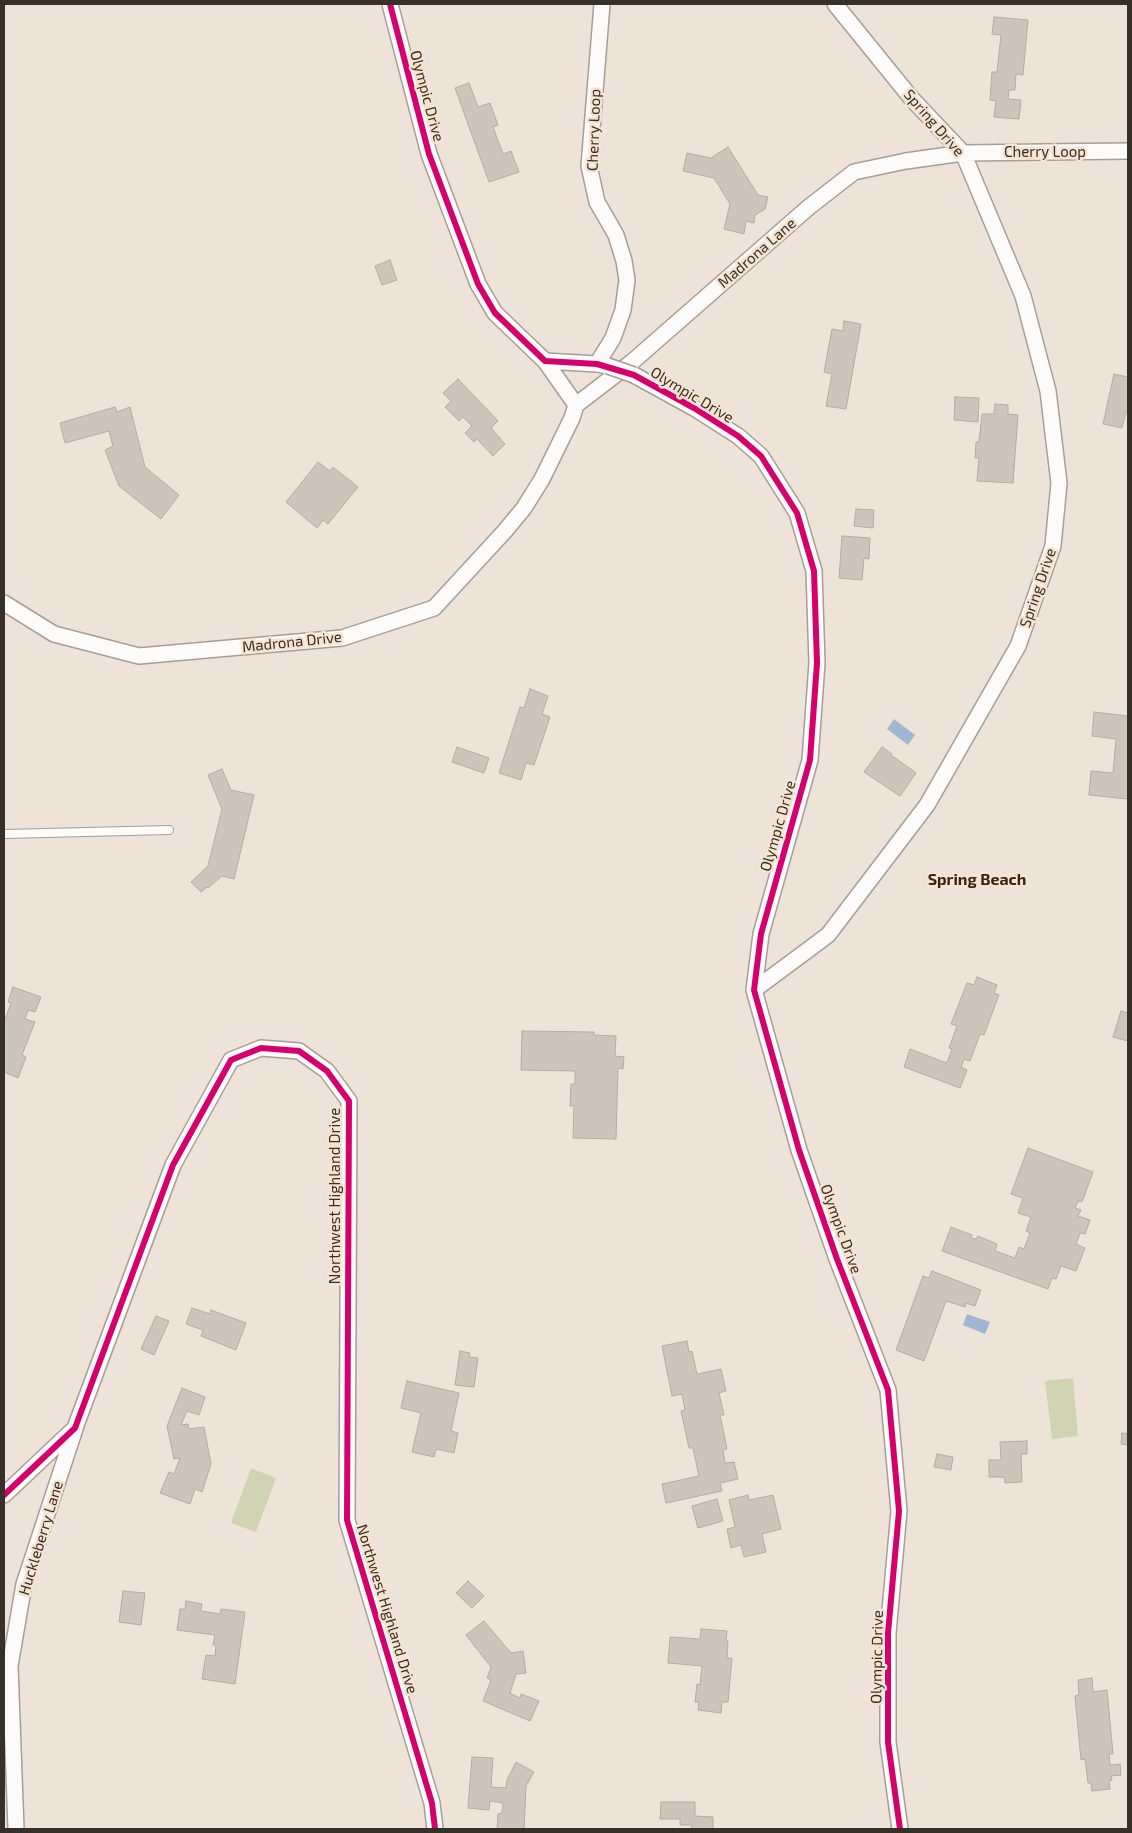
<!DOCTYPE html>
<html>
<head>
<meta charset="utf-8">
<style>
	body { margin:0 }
	#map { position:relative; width:1132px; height:1833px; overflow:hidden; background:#eee3d8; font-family:"Exo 2",sans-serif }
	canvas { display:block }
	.frame { position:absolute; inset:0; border:5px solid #373029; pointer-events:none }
</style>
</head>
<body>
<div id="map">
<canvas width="1132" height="1833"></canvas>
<div class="frame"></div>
</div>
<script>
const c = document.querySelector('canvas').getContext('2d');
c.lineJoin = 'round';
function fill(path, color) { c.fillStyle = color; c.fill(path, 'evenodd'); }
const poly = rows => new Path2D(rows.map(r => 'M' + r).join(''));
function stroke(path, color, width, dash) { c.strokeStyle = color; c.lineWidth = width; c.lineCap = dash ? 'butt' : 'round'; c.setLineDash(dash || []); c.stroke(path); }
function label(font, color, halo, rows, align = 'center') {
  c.font = font + ' "Exo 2",sans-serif'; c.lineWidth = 5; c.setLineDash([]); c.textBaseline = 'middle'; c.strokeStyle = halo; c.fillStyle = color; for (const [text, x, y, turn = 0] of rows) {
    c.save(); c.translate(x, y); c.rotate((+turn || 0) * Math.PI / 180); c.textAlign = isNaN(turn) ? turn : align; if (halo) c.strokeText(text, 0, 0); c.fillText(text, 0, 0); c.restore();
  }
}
fill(poly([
	[1073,1378,1078,1436,1052,1439,1045,1381],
	[251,1468,276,1478,256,1532,231,1523]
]), '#d1d4b3');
fill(poly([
	[894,719,915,735,908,745,887,729],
	[967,1314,990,1322,985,1334,963,1325]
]), '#9eb7d3');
const building = poly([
	[994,17,1028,20,1023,75,1016,74,1015,90,1009,90,1008,99,1021,100,1019,119,994,117,996,101,990,100,992,72,997,72,1001,35,992,34,994,17],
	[469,83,478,107,490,103,498,125,493,127,503,154,511,151,519,172,489,182,455,88,469,83],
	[728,147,758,195,768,197,765,209,755,215,754,223,746,221,744,234,724,229,730,204,714,178,683,171,687,153,711,158,728,147],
	[390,260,397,280,382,285,375,266,390,260],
	[844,321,861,324,846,409,826,406,832,374,824,372,832,329,843,331,844,321],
	[1114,374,1128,377,1128,376,1128,413,1126,412,1122,428,1103,424,1114,374],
	[458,379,498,421,491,428,505,444,493,456,477,439,474,442,465,433,472,426,463,417,459,421,445,407,451,401,443,393,458,379],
	[955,397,979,398,978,422,954,420,955,397],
	[995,404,1008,405,1008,414,1018,415,1013,483,977,481,979,458,975,458,976,442,979,442,982,414,994,414,995,404],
	[115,407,117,412,130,407,145,467,179,495,161,519,119,486,105,450,113,446,109,431,65,443,60,423,115,407],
	[318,462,330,471,333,467,358,487,328,524,323,520,317,528,286,502,318,462],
	[856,509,874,510,873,528,854,526,856,509],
	[842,536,870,538,869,559,864,558,862,580,839,578,842,536],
	[530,689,548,696,542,714,550,717,534,765,526,763,521,780,499,773,520,707,524,708,530,689],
	[1094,712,1128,716,1128,799,1089,795,1091,771,1113,773,1116,739,1092,736,1094,712],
	[457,747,489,758,484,773,452,762,457,747],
	[882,747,892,754,891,755,916,773,900,796,864,772,882,747],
	[222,769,231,790,254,795,234,879,222,876,208,888,207,887,201,892,191,882,208,866,222,809,208,775,222,769],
	[977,977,997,985,994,993,999,995,984,1035,980,1034,970,1061,964,1059,961,1067,967,1070,960,1088,904,1067,910,1049,947,1063,952,1049,949,1048,957,1026,951,1024,967,983,974,985,977,977],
	[13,987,41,997,35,1012,28,1010,25,1019,35,1022,22,1055,26,1057,18,1078,4,1072,4,1022,11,1003,8,1002,13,987],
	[1121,1011,1128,1013,1128,1041,1113,1037,1121,1011],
	[522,1031,594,1032,594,1035,616,1036,615,1056,624,1057,623,1069,618,1068,616,1139,573,1138,574,1106,570,1106,571,1084,575,1084,575,1071,521,1070,522,1031],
	[1028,1148,1093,1172,1082,1202,1078,1201,1075,1208,1081,1210,1078,1216,1090,1220,1085,1234,1080,1233,1076,1244,1085,1248,1076,1271,1061,1266,1056,1279,1052,1278,1048,1289,942,1251,951,1227,972,1235,971,1238,976,1239,978,1236,997,1244,995,1251,1015,1258,1019,1247,1024,1249,1030,1233,1026,1231,1031,1217,1018,1213,1023,1198,1011,1194,1028,1148],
	[932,1271,981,1290,975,1306,966,1303,965,1307,946,1301,924,1361,896,1350,923,1276,929,1278,932,1271],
	[192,1308,210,1314,211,1310,246,1323,236,1350,201,1336,203,1330,186,1324,192,1308],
	[156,1316,169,1321,154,1355,141,1349,156,1316],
	[687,1341,689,1352,692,1351,697,1374,721,1369,726,1391,719,1393,724,1415,720,1415,727,1449,723,1450,725,1463,734,1462,738,1479,720,1483,722,1491,666,1503,662,1484,699,1476,693,1448,689,1448,681,1411,685,1410,682,1394,672,1396,662,1346,687,1341],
	[460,1351,470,1353,469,1357,478,1358,474,1387,455,1385,460,1351],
	[407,1381,459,1393,451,1431,458,1433,454,1453,436,1449,434,1457,412,1452,421,1413,401,1408,407,1381],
	[182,1388,205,1397,199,1415,187,1411,181,1425,188,1424,189,1429,204,1427,211,1464,202,1492,195,1489,190,1504,160,1493,169,1472,174,1474,180,1458,174,1459,167,1426,182,1388],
	[1122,1433,1128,1434,1128,1445,1121,1444,1122,1433],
	[1027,1441,1027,1454,1021,1454,1022,1482,1005,1483,1004,1477,989,1477,989,1460,1001,1460,1000,1442,1027,1441],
	[937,1454,953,1457,951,1470,934,1467,937,1454],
	[748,1495,749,1500,773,1495,781,1529,762,1534,766,1552,744,1557,741,1545,731,1548,727,1529,735,1527,729,1500,748,1495],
	[717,1499,723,1521,698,1528,692,1506,717,1499],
	[468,1581,484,1596,472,1608,456,1593,468,1581],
	[123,1591,145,1593,141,1625,119,1622,123,1591],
	[186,1601,202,1604,201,1611,220,1614,221,1609,245,1612,235,1684,202,1679,206,1655,215,1656,216,1645,213,1645,215,1635,177,1630,180,1609,185,1609,186,1601],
	[484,1621,511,1653,523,1651,526,1673,516,1674,510,1693,520,1698,521,1694,539,1701,530,1721,483,1701,491,1680,487,1678,491,1667,466,1635,484,1621],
	[701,1629,727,1631,726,1640,728,1641,727,1658,732,1658,728,1702,722,1702,721,1713,698,1710,699,1702,695,1702,697,1684,700,1685,702,1666,668,1663,670,1637,700,1639,701,1629],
	[1092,1678,1093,1692,1107,1690,1113,1754,1109,1754,1110,1765,1120,1764,1121,1775,1111,1776,1112,1780,1109,1781,1110,1789,1092,1791,1091,1783,1088,1783,1085,1759,1081,1760,1075,1696,1079,1695,1078,1680,1092,1678],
	[472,1757,493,1758,491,1787,506,1788,507,1780,516,1762,534,1772,526,1786,524,1829,497,1829,498,1814,502,1813,503,1803,490,1801,489,1810,468,1808,472,1757],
	[661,1802,695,1802,695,1816,713,1817,713,1829,692,1829,692,1825,680,1825,680,1819,660,1819,661,1802]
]);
fill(building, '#cdc4bc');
stroke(building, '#b4aba4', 1);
const service = poly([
	[4,834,169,830]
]);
const minor = poly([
	[390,4,429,154,478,284,495,313,545,361,597,364,608,366],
	[597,364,613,338,623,310,627,280,624,261,616,235,597,202,589,166,602,4],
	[634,375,694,408,738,436,761,456,797,513,814,571,817,663,810,760,761,934,754,990,799,1150,837,1259,888,1390,899,1511,888,1633,888,1742,900,1829],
	[576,405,632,362,809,207,854,172,906,161,963,153,1128,151],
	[4,603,54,634,139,656,342,638,434,608,504,532,524,508,542,479,572,418,576,405,545,361],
	[754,990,828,935,927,805,1018,646,1053,546,1059,483,1048,391,1023,296,963,153,912,99,835,4],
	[4,1495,75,1428,173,1165,231,1060,261,1048,299,1051,327,1071,349,1101,347,1520,432,1803,435,1829],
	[16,1829,10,1666,24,1584,75,1429]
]);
stroke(service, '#a69e97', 10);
stroke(minor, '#a69e97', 18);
stroke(service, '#fcfbf9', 8);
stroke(minor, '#fcfbf9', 15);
const minorBridge = poly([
	[608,366,634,375]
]);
stroke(minorBridge, '#a69e97', 18, []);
stroke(minorBridge, '#fcfbf9', 15);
stroke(poly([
	[390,4,429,154,478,284,495,313,545,361,597,364,634,375,694,408,738,436,761,456,797,513,814,571,817,663,810,760,761,934,754,990,799,1150,837,1259,888,1390,899,1511,888,1633,888,1742,900,1829],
	[4,1495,75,1428,173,1165,231,1060,261,1048,299,1051,327,1071,349,1101,347,1520,432,1803,435,1829]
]), '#d6006c', 6);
label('15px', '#373029', '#f6e3d0', [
	["Olympic Drive",427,96,75],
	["Spring Drive",934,123,49],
	["Cherry Loop",594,130,-88],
	["Cherry Loop",1045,152],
	["Madrona Lane",757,253,-41],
	["Olympic Drive",692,395,31],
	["Spring Drive",1038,588,-71],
	["Madrona Drive",292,642,-6],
	["Olympic Drive",778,826,-74],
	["Northwest Highland Drive",335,1196,-90],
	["Olympic Drive",841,1229,70],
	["Huckleberry Lane",41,1538,-73],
	["Northwest Highland Drive",387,1609,73],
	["Olympic Drive",877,1657,-89]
]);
label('bold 16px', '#342618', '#f6e3d0', [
	["Spring Beach",977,880]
]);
</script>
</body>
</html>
